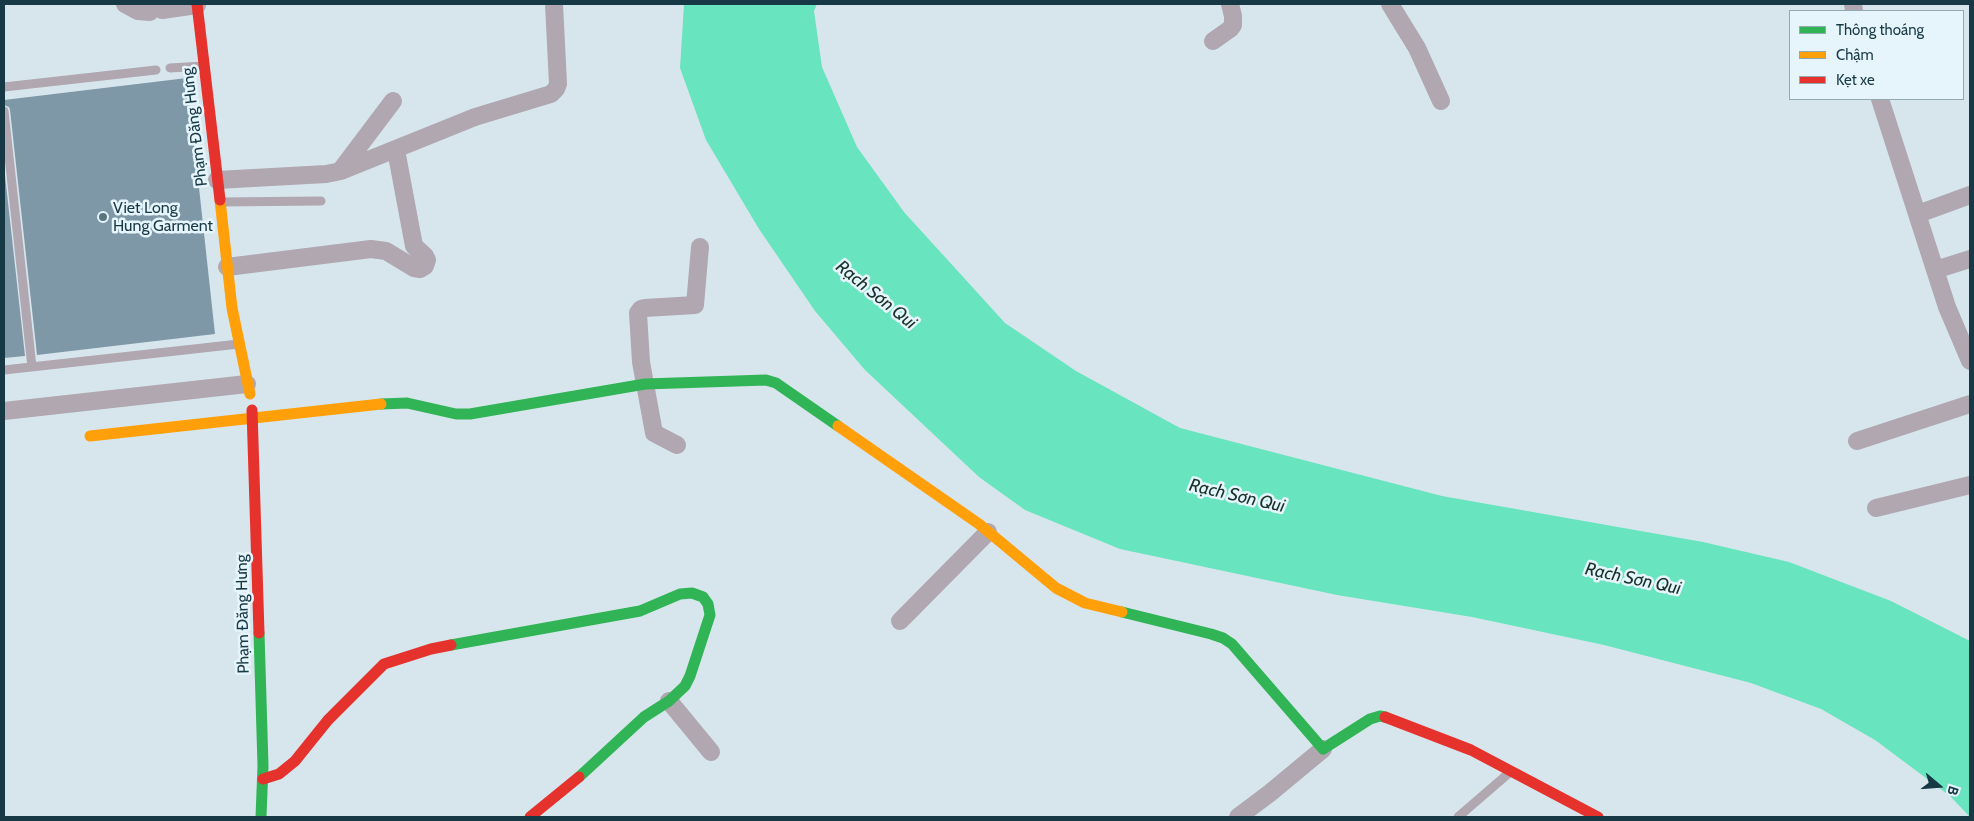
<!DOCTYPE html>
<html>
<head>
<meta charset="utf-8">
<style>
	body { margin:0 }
	#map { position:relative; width:1974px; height:821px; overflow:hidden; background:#d7e6ed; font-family:Cabin,sans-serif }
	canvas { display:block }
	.frame { position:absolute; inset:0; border:5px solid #173845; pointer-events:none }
	.legend { position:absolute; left:1789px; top:10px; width:175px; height:90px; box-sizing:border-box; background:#e6f5fb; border:1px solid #93a9b2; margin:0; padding:6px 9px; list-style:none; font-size:15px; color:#173845 }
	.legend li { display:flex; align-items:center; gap:10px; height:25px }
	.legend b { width:25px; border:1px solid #93a9b2 }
	.north { position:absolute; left:1914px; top:761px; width:50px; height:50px; -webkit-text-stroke:4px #e6f5fb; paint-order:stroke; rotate:108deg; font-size:14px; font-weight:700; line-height:20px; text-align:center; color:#173845 }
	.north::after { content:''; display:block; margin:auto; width:18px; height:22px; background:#173845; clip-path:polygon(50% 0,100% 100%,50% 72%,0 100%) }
</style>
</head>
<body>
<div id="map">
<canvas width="1974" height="821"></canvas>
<div class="frame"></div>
<ul class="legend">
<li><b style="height:6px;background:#30b455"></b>Thông thoáng</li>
<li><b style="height:6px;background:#ff9f0a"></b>Chậm</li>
<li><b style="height:6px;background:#e5322d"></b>Kẹt xe</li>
</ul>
<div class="north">B</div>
</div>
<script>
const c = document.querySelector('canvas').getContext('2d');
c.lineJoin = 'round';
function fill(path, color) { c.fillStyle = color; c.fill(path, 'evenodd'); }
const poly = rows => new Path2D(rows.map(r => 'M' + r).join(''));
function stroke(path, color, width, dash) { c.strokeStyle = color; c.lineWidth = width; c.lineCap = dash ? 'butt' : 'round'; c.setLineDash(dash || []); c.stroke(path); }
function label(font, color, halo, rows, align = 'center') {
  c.font = font + ' Cabin,sans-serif'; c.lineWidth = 5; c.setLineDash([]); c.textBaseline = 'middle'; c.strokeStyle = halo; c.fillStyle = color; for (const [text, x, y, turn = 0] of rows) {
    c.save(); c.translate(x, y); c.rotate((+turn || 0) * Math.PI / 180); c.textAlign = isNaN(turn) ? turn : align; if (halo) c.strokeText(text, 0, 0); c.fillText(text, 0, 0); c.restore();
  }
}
fill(poly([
	[684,4,817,4,814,11,822,67,857,147,904,212,1005,323,1076,371,1180,428,1442,496,1703,542,1789,562,1891,601,1970,641,1970,817,1950,796,1875,740,1821,709,1751,683,1604,645,1472,617,1337,595,1120,549,1025,510,979,477,865,370,815,311,759,229,706,140,680,68]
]), '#68e4bf');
fill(poly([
	[187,78,215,334,37,355,10,110,9,107,4,105,4,100],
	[4,166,25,356,4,358]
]), '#7e98a7');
stroke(poly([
	[170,68,204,66],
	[4,87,156,70],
	[4,111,32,367],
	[221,202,321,201],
	[4,370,239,344],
	[1458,817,1509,773]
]), '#b0a7b1', 9);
stroke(poly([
	[125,4,138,11,150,12],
	[1390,4,1417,48,1441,101],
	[1853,4,1854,11],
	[162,10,197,5],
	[1213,41,1230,29,1233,25,1233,16,1230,4],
	[1880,99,1947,307,1970,361],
	[341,170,393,101],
	[217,180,326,174,341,171,475,117,551,94,556,89,558,84,554,4],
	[1918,214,1970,195],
	[227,267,371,249,386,251,414,268,420,269,425,266,427,260,425,256,414,246,396,150],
	[1935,270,1970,259],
	[4,411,247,384],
	[1857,441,1970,404],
	[677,445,654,433,641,362,638,313,641,309,645,308,695,305,700,247],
	[1876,508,1970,485],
	[900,621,988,532],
	[669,701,711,752],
	[1238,817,1270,793,1323,749]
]), '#b0a7b1', 18);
stroke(poly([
	[381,404,407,403,456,414,470,414,645,384,766,380,776,383,838,426],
	[1122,612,1211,634,1223,638,1232,644,1323,749,1370,719,1380,716,1385,717],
	[259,633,263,766,261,817],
	[451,645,640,611,680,594,692,593,703,597,708,604,710,615,690,676,685,686,669,701,644,717,579,777]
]), '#30b455', 11);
stroke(poly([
	[220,200,232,308,250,394],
	[838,426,979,524,1056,588,1085,603,1122,612],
	[90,436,381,404]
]), '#ff9f0a', 11);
stroke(poly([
	[197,4,220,200],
	[252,410,259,633],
	[1385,717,1471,750,1598,817],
	[263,779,279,774,295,761,328,720,384,664,431,649,451,645],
	[530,817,579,777]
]), '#e5322d', 11);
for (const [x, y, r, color] of [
	[103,217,5,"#5a7580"]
]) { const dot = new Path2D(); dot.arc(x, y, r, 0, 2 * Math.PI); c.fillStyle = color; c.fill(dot); stroke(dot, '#e6f5fb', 2); }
label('16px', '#173845', '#e6f5fb', [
	["Phạm Đăng Hưng",195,127,-97],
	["Phạm Đăng Hưng",243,614,-91]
]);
label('16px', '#173845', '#e6f5fb', [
	["Viet Long",113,208],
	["Hung Garment",113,226]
], 'left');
label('italic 18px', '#1a3329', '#e6f5fb', [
	["Rạch Sơn Qui",876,295,39],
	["Rạch Sơn Qui",1237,496,13],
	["Rạch Sơn Qui",1633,579,12]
]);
</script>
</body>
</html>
